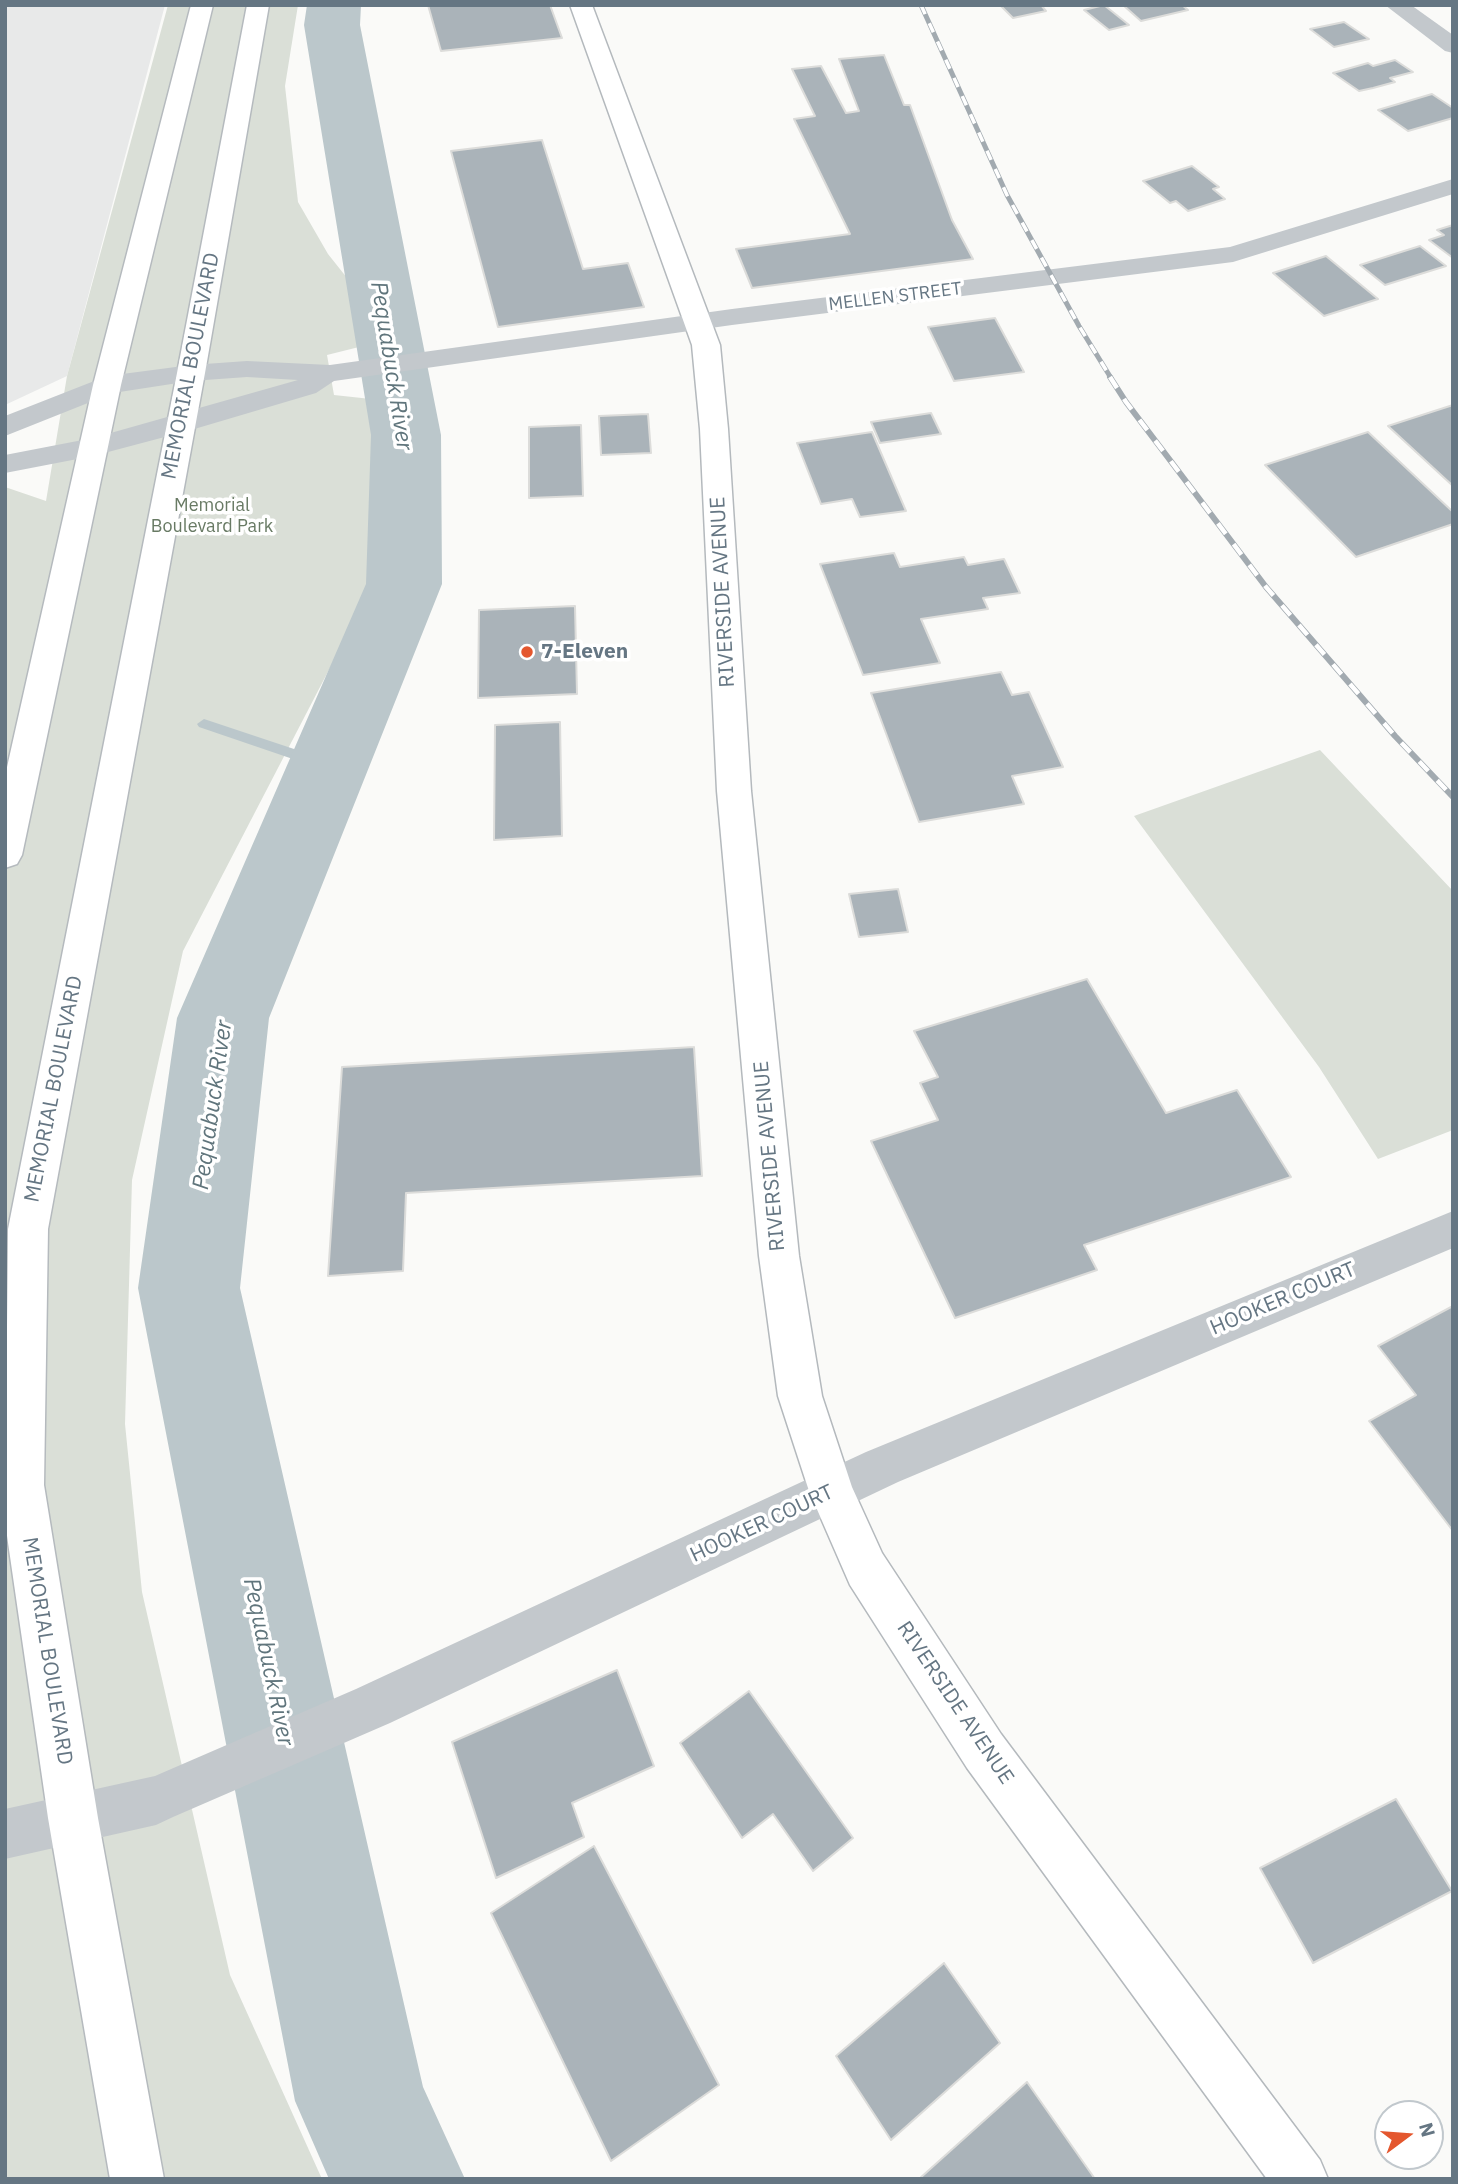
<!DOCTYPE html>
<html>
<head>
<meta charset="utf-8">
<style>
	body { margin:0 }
	#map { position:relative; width:1458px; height:2184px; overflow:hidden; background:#fafaf8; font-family:"IBM Plex Sans",sans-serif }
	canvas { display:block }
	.frame { position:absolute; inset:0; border:7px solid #657683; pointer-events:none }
	.north { position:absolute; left:1374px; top:2100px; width:70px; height:70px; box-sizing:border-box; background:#fff; border:2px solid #c1c8cd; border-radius:50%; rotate:74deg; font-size:19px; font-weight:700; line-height:28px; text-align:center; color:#657683 }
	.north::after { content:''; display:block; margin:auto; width:24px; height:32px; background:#e4572e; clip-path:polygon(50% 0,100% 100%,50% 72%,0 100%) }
</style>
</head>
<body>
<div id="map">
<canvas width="1458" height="2184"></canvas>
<div class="frame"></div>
<div class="north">N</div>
</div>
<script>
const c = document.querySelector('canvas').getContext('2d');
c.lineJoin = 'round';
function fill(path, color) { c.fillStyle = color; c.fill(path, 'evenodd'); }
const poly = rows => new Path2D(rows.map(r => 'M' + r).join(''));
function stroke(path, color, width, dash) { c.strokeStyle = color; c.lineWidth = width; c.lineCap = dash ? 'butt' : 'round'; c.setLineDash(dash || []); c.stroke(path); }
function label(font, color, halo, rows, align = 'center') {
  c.font = font + ' "IBM Plex Sans",sans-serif'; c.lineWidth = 7; c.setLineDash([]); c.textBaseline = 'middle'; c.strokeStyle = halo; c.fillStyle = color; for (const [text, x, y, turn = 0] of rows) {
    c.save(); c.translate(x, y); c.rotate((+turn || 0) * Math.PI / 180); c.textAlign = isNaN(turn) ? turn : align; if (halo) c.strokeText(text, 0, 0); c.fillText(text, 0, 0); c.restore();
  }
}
fill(poly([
	[5,5,165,5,67,376,5,405]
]), '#e8e9e9');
fill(poly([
	[168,5,298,5,285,86,298,202,328,254,359,293,367,345,327,355,334,395,371,399,382,535,361,608,183,951,132,1180,125,1424,142,1592,230,1975,322,2179,5,2179,5,487,46,501,67,376],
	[1320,750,1453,891,1453,1130,1378,1159,1319,1067,1134,816]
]), '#dadfd7');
fill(poly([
	[204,719,333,762,335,766,328,771,199,727,197,724,204,719]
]), '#bbc7cb');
fill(poly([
	[307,5,361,5,360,25,441,435,442,584,269,1018,240,1288,423,2087,465,2179,329,2179,295,2101,138,1288,177,1018,366,584,371,435,304,25,307,5]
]), '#bbc7cb');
const building = poly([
	[428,5,550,5,562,38,441,51,428,5],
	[1000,5,1041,5,1046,11,1013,18,1000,5],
	[1104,5,1129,25,1109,30,1084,10,1104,5],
	[1123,5,1182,5,1188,10,1141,21,1123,5],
	[1344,22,1369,39,1334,47,1310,29,1344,22],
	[884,55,904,105,910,105,952,220,973,259,752,288,736,249,850,234,794,119,815,116,792,69,821,66,846,113,859,111,839,59,884,55],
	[1395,60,1413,72,1390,78,1395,82,1373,88,1359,91,1333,73,1368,63,1373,66,1395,60],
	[1432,94,1453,108,1453,118,1408,131,1378,110,1432,94],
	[542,140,583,269,628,263,644,307,498,327,451,151,542,140],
	[1192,166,1219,187,1213,189,1225,199,1188,211,1176,201,1170,203,1143,181,1192,166],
	[1453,225,1453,258,1429,240,1444,235,1437,230,1453,225],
	[1420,246,1446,266,1385,285,1360,265,1420,246],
	[1326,256,1378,299,1324,316,1273,273,1326,256],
	[995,318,1024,372,954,381,928,327,995,318],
	[1453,405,1453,486,1388,426,1453,405],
	[931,413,941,434,880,443,871,422,931,413],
	[648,414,651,453,601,455,599,416,648,414],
	[581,425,583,496,529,498,529,427,581,425],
	[872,432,906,511,860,517,852,499,821,504,797,443,872,432],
	[1368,432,1453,512,1453,524,1356,557,1265,465,1368,432],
	[894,553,900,567,964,557,968,565,1004,559,1020,593,983,598,988,609,921,619,940,663,863,675,820,564,894,553],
	[575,606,577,694,478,698,479,610,575,606],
	[1001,672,1012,695,1029,692,1063,767,1012,776,1024,804,919,822,871,693,1001,672],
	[560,722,562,836,494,840,495,725,560,722],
	[898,889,908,932,859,937,849,894,898,889],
	[1087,979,1166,1113,1237,1090,1291,1177,1084,1245,1097,1270,955,1318,871,1141,938,1120,920,1083,938,1077,914,1031,1087,979],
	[694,1047,702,1176,406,1193,403,1271,328,1276,342,1067,694,1047],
	[1453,1306,1453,1531,1369,1421,1416,1395,1378,1346,1453,1306],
	[617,1670,654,1766,572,1803,584,1837,496,1878,452,1742,617,1670],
	[749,1691,853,1838,813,1871,773,1814,742,1838,680,1743,749,1691],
	[1396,1799,1452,1891,1313,1963,1260,1868,1396,1799],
	[594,1846,719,2085,611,2161,491,1913,594,1846],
	[944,1963,1000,2043,891,2140,836,2056,944,1963],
	[1027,2082,1095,2179,919,2179,1027,2082]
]);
fill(building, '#aab3b9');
stroke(building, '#dcdcda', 2);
const major = poly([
	[191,5,213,5,121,385,22,855,17,864,5,868,5,776,93,385,191,5],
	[247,5,269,5,205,373,48,1229,44,1485,98,1818,164,2179,110,2179,48,1818,5,1522,8,1229,177,373,247,5]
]);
const highway = poly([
	[570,5,592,5,720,345,728,429,751,791,799,1256,822,1396,852,1487,882,1553,1001,1734,1320,2160,1328,2179,1267,2179,967,1768,850,1585,809,1491,778,1396,759,1256,717,791,700,429,692,345,570,5]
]);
stroke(major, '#b5babe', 3);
stroke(highway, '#b4b9bd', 3);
fill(poly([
	[1385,5,1411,5,1453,35,1453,53,1445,51,1385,5],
	[1453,179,1453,194,1233,262,732,325,334,381,316,393,191,430,93,456,5,473,5,455,93,438,298,380,247,377,191,381,113,393,5,436,5,416,107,376,191,365,247,361,330,365,732,309,1230,247,1453,179],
	[1453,1211,1453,1248,898,1482,390,1723,173,1817,156,1825,5,1859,5,1809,155,1776,356,1689,866,1452,1453,1211]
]), '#c3c8cc');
fill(major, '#fff');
fill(highway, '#fff');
const railFar1 = poly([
	[921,5,1007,195,1079,326,1111,378]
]);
const rail = poly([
	[1110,377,1126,402,1266,587,1395,736,1453,797]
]);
stroke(railFar1, '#a2aab0', 5);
stroke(rail, '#a2aab0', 6);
stroke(railFar1, '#fff', 3.5, [10]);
stroke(rail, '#fff', 4.5, [13]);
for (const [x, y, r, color] of [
	[527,652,7,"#e4572e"]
]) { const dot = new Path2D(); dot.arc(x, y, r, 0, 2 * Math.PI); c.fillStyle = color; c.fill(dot); stroke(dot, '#fff', 2.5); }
label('18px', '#657683', '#fff', [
	["MELLEN STREET",895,297,-7]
]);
label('18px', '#687a64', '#fff', [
	["Memorial",212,506],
	["Boulevard Park",212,527]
]);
label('21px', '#657683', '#fff', [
	["MEMORIAL BOULEVARD",191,366,-79],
	["RIVERSIDE AVENUE",723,592,-93],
	["MEMORIAL BOULEVARD",54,1089,-79],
	["RIVERSIDE AVENUE",770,1156,-95],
	["HOOKER COURT",1283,1299,-23],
	["HOOKER COURT",762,1524,-25],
	["MEMORIAL BOULEVARD",47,1651,81],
	["RIVERSIDE AVENUE",955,1703,56]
]);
label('bold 21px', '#657683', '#fff', [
	["7-Eleven",541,652]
], 'left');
label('italic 23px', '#60757c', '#fff', [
	["Pequabuck River",391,366,81],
	["Pequabuck River",213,1105,-82],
	["Pequabuck River",268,1662,78]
]);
</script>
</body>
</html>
